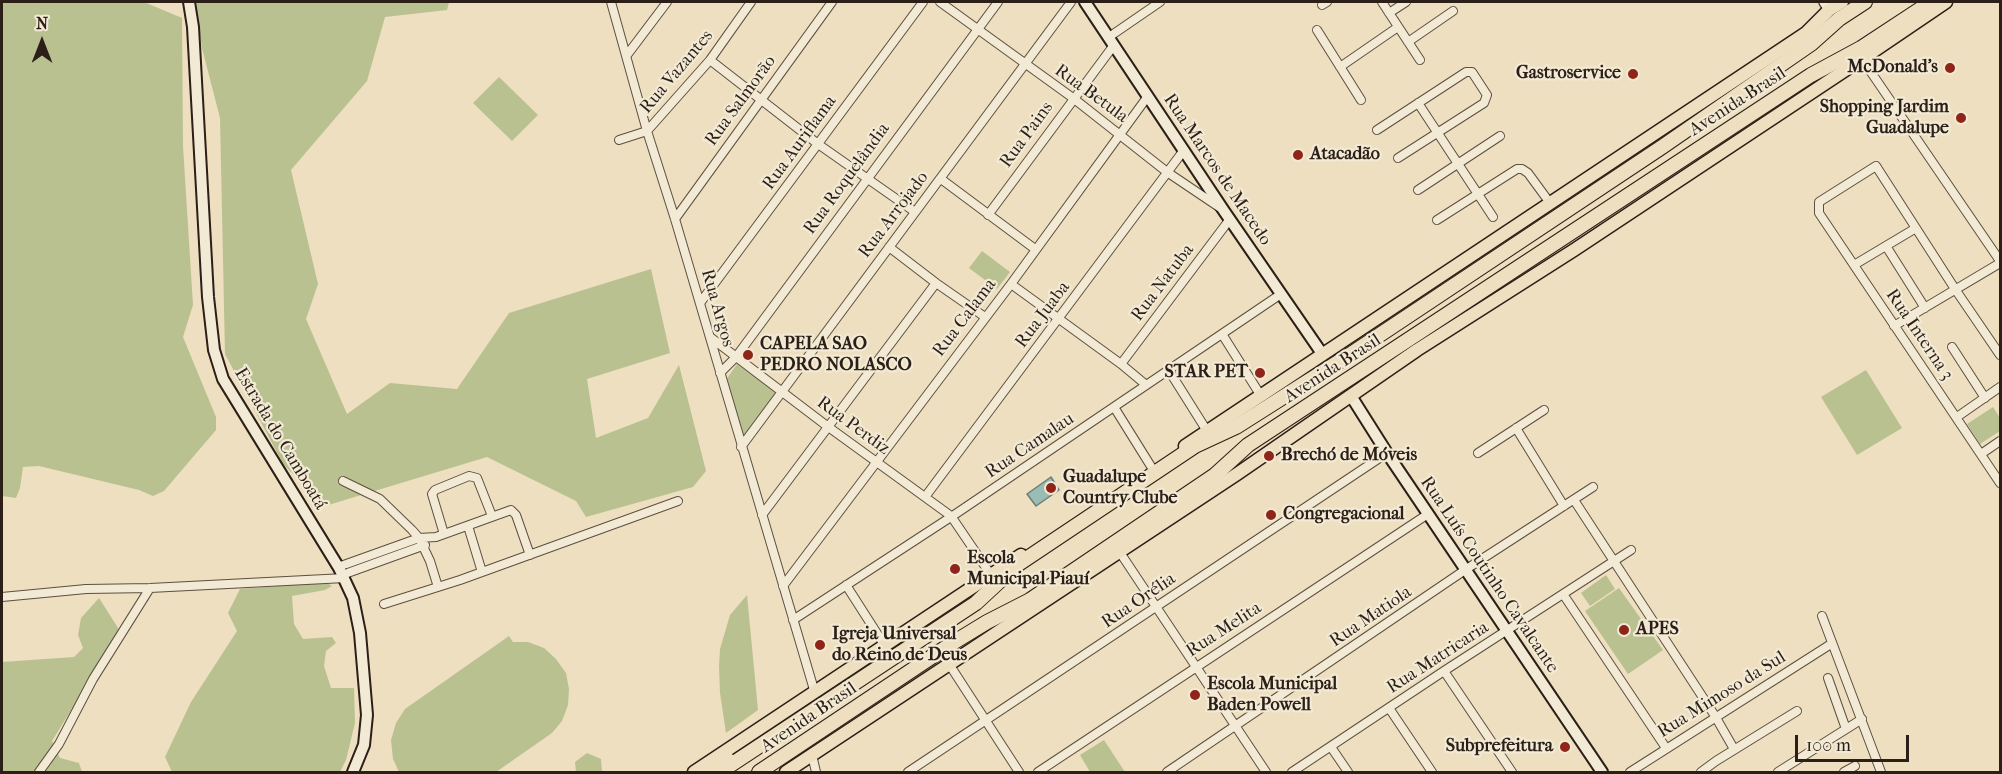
<!DOCTYPE html>
<html>
<head>
<meta charset="utf-8">
<style>
	body { margin:0 }
	#map { position:relative; width:2002px; height:774px; overflow:hidden; background:#eddfbf; font-family:"IM FELL French Canon",serif }
	canvas { display:block }
	.frame { position:absolute; inset:0; border:3px solid #2b1f17; pointer-events:none }
	.north { position:absolute; left:12px; top:12px; width:60px; height:60px; -webkit-text-stroke:4px #f3ead5; paint-order:stroke; rotate:0deg; font-size:16px; font-weight:700; line-height:24px; text-align:center; color:#2b1f17 }
	.north::after { content:''; display:block; margin:auto; width:21px; height:27px; background:#2b1f17; clip-path:polygon(50% 0,100% 100%,50% 72%,0 100%) }
	.scale { position:absolute; left:1795px; top:735px; width:114px; height:27px; box-sizing:border-box; border:3px solid #2b1f17; border-top:0; padding-left:8px; font-size:18px; line-height:21px; white-space:nowrap; color:#2b1f17; -webkit-text-stroke:4px #f3ead5; paint-order:stroke }
</style>
</head>
<body>
<div id="map">
<canvas width="2002" height="774"></canvas>
<div class="frame"></div>
<div class="north">N</div>
<div class="scale">100 m</div>
</div>
<script>
const c = document.querySelector('canvas').getContext('2d');
c.lineJoin = 'round';
function fill(path, color) { c.fillStyle = color; c.fill(path, 'evenodd'); }
const poly = rows => new Path2D(rows.map(r => 'M' + r).join(''));
function stroke(path, color, width, dash) { c.strokeStyle = color; c.lineWidth = width; c.lineCap = dash ? 'butt' : 'round'; c.setLineDash(dash || []); c.stroke(path); }
function label(font, color, halo, rows, align = 'center') {
  c.font = font + ' "IM FELL French Canon",serif'; c.lineWidth = 4.5; c.setLineDash([]); c.textBaseline = 'middle'; c.strokeStyle = halo; c.fillStyle = color; for (const [text, x, y, turn = 0] of rows) {
    c.save(); c.translate(x, y); c.rotate((+turn || 0) * Math.PI / 180); c.textAlign = isNaN(turn) ? turn : align; if (halo) c.strokeText(text, 0, 0); c.fillText(text, 0, 0); c.restore();
  }
}
fill(poly([
	[2,2,144,2,182,18,183,146,193,305,183,337,216,417,216,430,164,491,153,496,139,490,39,466,23,467,20,488,16,498,2,496],
	[195,2,449,2,447,10,385,17,367,81,291,170,318,284,306,319,347,414,390,383,457,389,509,313,651,269,670,353,587,379,596,438,648,418,679,365,706,471,693,487,586,517,576,501,487,457,325,506,283,464,225,354,220,118,202,48],
	[499,77,538,115,512,141,473,103],
	[982,251,1010,272,997,289,969,268],
	[737,364,776,392,743,444,726,380],
	[1866,370,1902,428,1857,455,1821,397],
	[1993,407,2000,418,2000,431,1980,444,1967,424],
	[1606,575,1615,589,1590,606,1581,593],
	[326,582,332,586,325,590,292,596,294,624,303,639,332,637,336,643,326,651,324,666,331,688,354,688,355,723,346,760,340,772,172,772,165,757,191,702,237,631,228,613,240,589],
	[1619,588,1663,650,1628,674,1585,611],
	[747,595,758,710,726,733,720,693,719,666,720,649,730,615],
	[99,598,120,631,52,741,60,758,79,763,82,772,2,772,2,662,74,657,83,648,78,635,81,618],
	[509,636,513,642,528,642,544,648,556,659,566,673,569,689,568,705,562,721,552,733,496,772,399,772,393,759,391,740,396,723,405,709],
	[1104,740,1125,772,1090,772,1080,755],
	[587,753,601,759,602,772,576,772,575,762]
]), '#bac190');
const water = poly([
	[1051,477,1059,490,1036,506,1027,494,1051,477]
]);
fill(water, '#99bcb4');
stroke(water, '#6d7d75', 1.5);
const minor = poly([
	[611,2,647,131,675,219,815,693],
	[940,2,1073,98,1167,172,1219,207],
	[1382,2,1420,60],
	[1322,5,1327,2],
	[1389,13,1406,2],
	[1317,30,1361,100],
	[1109,37,1160,2],
	[1408,42,1453,11],
	[627,55,667,2],
	[1862,59,2000,261],
	[710,60,818,144,915,212],
	[1340,67,1398,27],
	[1418,103,1493,217],
	[1377,130,1466,72,1472,72,1487,95,1484,103,1398,158],
	[619,140,647,131,710,60,751,2],
	[941,179,1035,249],
	[1418,190,1500,136],
	[988,215,1114,45],
	[675,219,832,2],
	[1437,220,1517,169,1522,169,1528,173,1550,203],
	[1886,246,1925,308],
	[889,247,936,283,985,317],
	[1854,265,1916,228],
	[1011,284,1121,364,1145,384],
	[700,303,923,2],
	[1894,326,2000,263],
	[1222,334,1261,396],
	[710,337,827,426,951,516,991,575],
	[1952,347,1985,398],
	[2000,355,1955,289,1876,166,1819,202,1819,213,2000,483],
	[1121,364,1230,219],
	[1168,369,1207,431],
	[720,373,736,357,998,2],
	[1114,407,1152,468],
	[1957,417,2000,387],
	[1516,428,1564,506],
	[741,447,1071,2],
	[1478,453,1544,410],
	[1981,454,2000,441],
	[343,481,380,499,412,530,419,538,430,561,438,587],
	[925,497,1184,150],
	[1574,500,1715,716,1734,749],
	[762,515,936,283],
	[468,526,482,572],
	[444,534,432,494,435,490,469,476,477,478,492,516],
	[1119,551,1266,772],
	[338,567,419,538,436,537,511,510,516,515,530,555],
	[342,575,425,545],
	[846,585,885,646],
	[783,586,1011,284,1148,96],
	[1563,594,1666,748],
	[2,597,86,589,150,588,345,578],
	[384,604,460,580,678,501],
	[1822,616,1881,772],
	[793,620,957,513,1281,294],
	[949,664,1019,772],
	[1444,671,1512,772],
	[1828,678,1846,729],
	[1389,708,1432,772],
	[1331,747,1348,772],
	[812,755,816,772],
	[39,772,59,744,93,679,150,588],
	[908,772,1387,453],
	[1038,772,1428,514],
	[1167,772,1465,570,1593,487],
	[1292,772,1444,671,1631,550],
	[1630,772,1831,644],
	[1701,772,1716,761,1797,711],
	[1778,772,1862,719],
	[1844,772,1855,766]
]);
const tertiary = poly([
	[1824,2,1829,10]
]);
const secondary = poly([
	[189,2,193,27,208,297,214,350,223,379,339,568,353,598,360,633,367,715,364,745,353,772],
	[1085,2,1224,211,1323,355],
	[1351,396,1387,453,1602,772]
]);
const primary = poly([
	[1185,446,1806,33,1829,10,1842,2],
	[694,772,1021,555],
	[786,772,1237,474,1417,350,1574,250,1862,59,1946,2]
]);
const motorway = poly([
	[703,772,728,760],
	[720,772,976,603,1017,565,1195,446,1236,427,1351,354,1662,147,1811,44,1839,19,1865,2],
	[759,772,951,644,987,622,1030,600,1215,475,1248,445,1811,75,1861,48,1931,2]
]);
stroke(minor, '#5c4f41', 10);
stroke(tertiary, '#5c4f41', 12);
stroke(secondary, '#2b1f17', 14);
stroke(primary, '#2b1f17', 15);
stroke(motorway, '#2b1f17', 16);
stroke(minor, '#f3ead5', 8);
stroke(tertiary, '#f3ead5', 9);
stroke(secondary, '#f3ead5', 10);
stroke(primary, '#eddfbf', 12);
stroke(motorway, '#eddfbf', 14);
for (const [x, y, r, color] of [
	[1950,68,6,"#8f2418"],
	[1633,74,6,"#8f2418"],
	[1961,118,6,"#8f2418"],
	[1298,155,6,"#8f2418"],
	[748,355,6,"#8f2418"],
	[1260,373,6,"#8f2418"],
	[1269,456,6,"#8f2418"],
	[1051,488,6,"#8f2418"],
	[1271,515,6,"#8f2418"],
	[955,569,6,"#8f2418"],
	[1624,630,6,"#8f2418"],
	[820,645,6,"#8f2418"],
	[1195,695,6,"#8f2418"],
	[1565,747,6,"#8f2418"]
]) { const dot = new Path2D(); dot.arc(x, y, r, 0, 2 * Math.PI); c.fillStyle = color; c.fill(dot); stroke(dot, '#f3ead5', 2); }
label('bold 18px', '#2b1f17', '#f3ead5', [
	["McDonald's",1938,68,"right"],
	["Gastroservice",1621,74,"right"],
	["Shopping Jardim",1949,108,"right"],
	["Guadalupe",1949,129,"right"],
	["Atacadão",1310,155],
	["CAPELA SAO",760,345],
	["PEDRO NOLASCO",760,366],
	["STAR PET",1248,373,"right"],
	["Brechó de Móveis",1281,456],
	["Guadalupe",1063,478],
	["Country Clube",1063,499],
	["Congregacional",1283,515],
	["Escola",967,559],
	["Municipal Piauí",967,580],
	["APES",1636,630],
	["Igreja Universal",832,635],
	["do Reino de Deus",832,656],
	["Escola Municipal",1207,685],
	["Baden Powell",1207,706],
	["Subprefeitura",1553,747,"right"]
], 'left');
label('18px', '#2b1f17', '#f3ead5', [
	["Rua Vazantes",677,72,-50],
	["Rua Betula",1091,94,36],
	["Rua Salmorão",741,101,-54],
	["Avenida Brasil",1738,102,-33],
	["Rua Pains",1027,135,-54],
	["Rua Auriflama",800,143,-54],
	["Rua Marcos de Macedo",1217,170,56],
	["Rua Roquelândia",847,179,-54],
	["Rua Arrojado",894,215,-53],
	["Rua Natuba",1163,283,-53],
	["Rua Argos",717,308,74],
	["Rua Juaba",1043,315,-53],
	["Rua Calama",965,318,-53],
	["Rua Interna 3",1919,335,56],
	["Avenida Brasil",1333,369,-33],
	["Rua Perdiz",853,426,36],
	["Estrada do Camboatá",280,439,59],
	["Rua Camalau",1030,446,-34],
	["Rua Luís Coutinho Cavalcante",1489,575,56],
	["Rua Orélia",1139,601,-34],
	["Rua Matiola",1371,617,-34],
	["Rua Melita",1224,630,-33],
	["Rua Matricaria",1438,658,-33],
	["Rua Mimoso da Sul",1722,695,-32],
	["Avenida Brasil",809,718,-34]
]);
</script>
</body>
</html>
